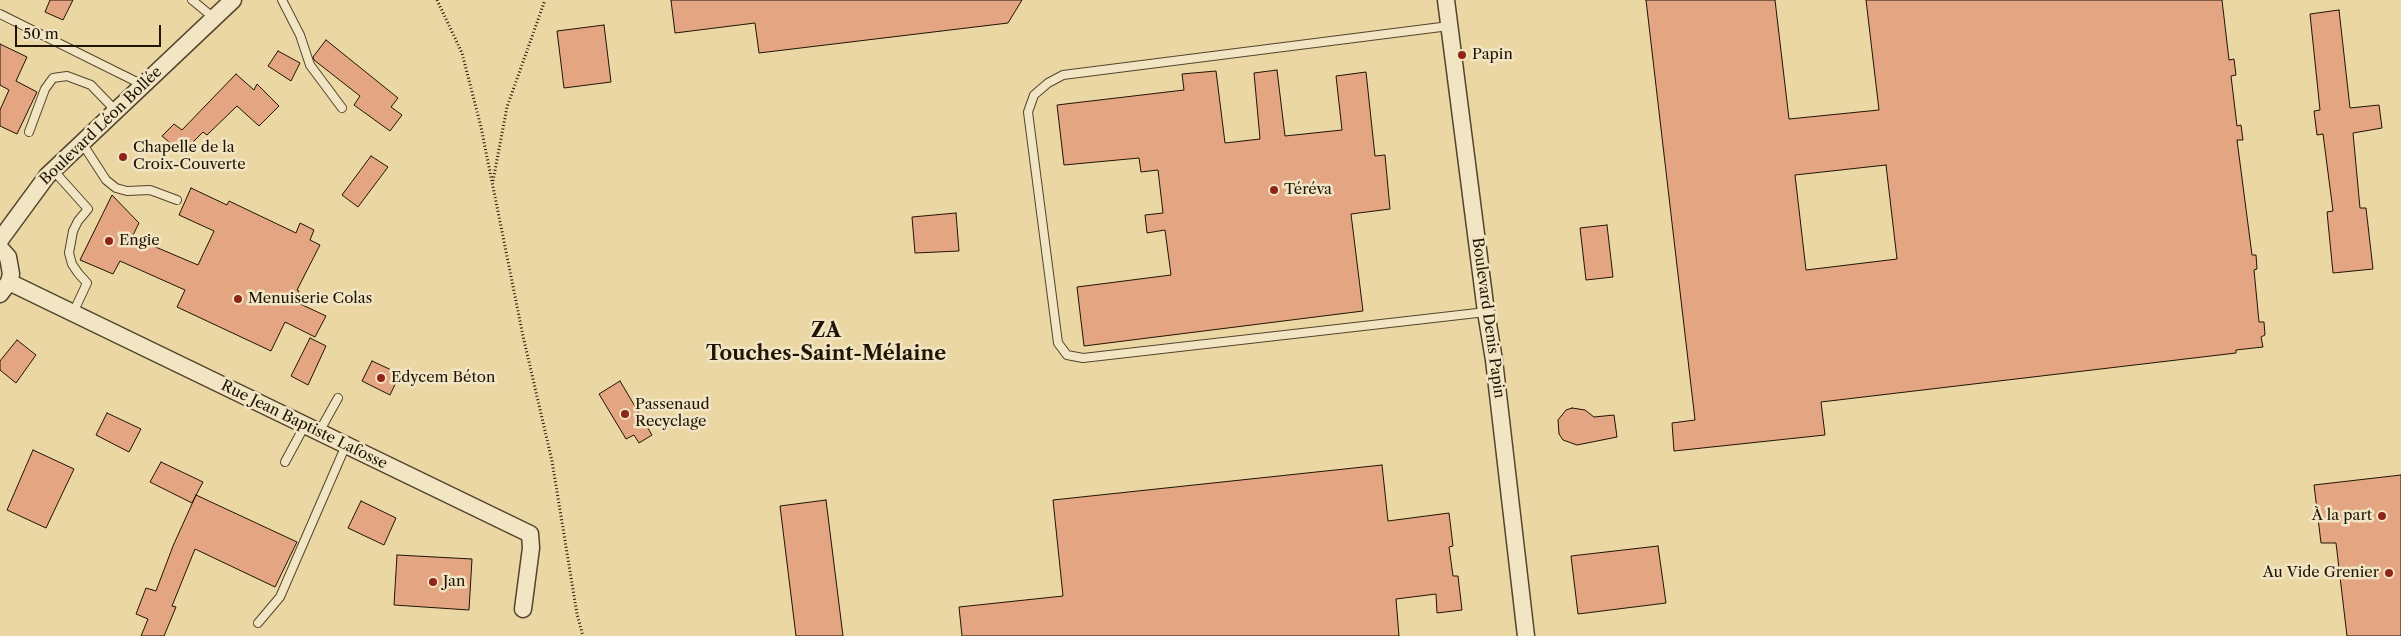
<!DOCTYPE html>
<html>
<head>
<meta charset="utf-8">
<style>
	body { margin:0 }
	#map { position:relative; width:2401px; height:636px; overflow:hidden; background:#ebd7a4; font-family:"Libre Caslon Text",serif }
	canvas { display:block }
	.scale { position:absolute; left:15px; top:25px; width:146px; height:22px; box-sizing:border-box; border:2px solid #201404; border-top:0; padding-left:6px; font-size:15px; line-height:18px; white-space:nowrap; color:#201404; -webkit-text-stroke:4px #f2e5c4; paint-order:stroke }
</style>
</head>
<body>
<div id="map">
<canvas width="2401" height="636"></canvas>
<div class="scale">50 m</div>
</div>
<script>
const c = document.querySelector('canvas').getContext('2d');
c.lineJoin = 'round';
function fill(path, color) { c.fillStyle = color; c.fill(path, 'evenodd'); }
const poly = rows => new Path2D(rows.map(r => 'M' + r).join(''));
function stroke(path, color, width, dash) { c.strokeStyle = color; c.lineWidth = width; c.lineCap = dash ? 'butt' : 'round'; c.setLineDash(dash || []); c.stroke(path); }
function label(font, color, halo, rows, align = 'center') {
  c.font = font + ' "Libre Caslon Text",serif'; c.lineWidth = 5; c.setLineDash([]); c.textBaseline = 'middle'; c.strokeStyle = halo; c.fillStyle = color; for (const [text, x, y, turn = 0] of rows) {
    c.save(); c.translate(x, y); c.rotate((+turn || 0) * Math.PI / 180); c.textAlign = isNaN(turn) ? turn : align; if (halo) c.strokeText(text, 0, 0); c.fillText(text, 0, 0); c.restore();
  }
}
const building = poly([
	[50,0,73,0,63,20,45,12,50,0],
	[671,0,1022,0,1008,23,759,53,755,23,675,33,671,0],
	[1646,0,1775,0,1789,119,1879,110,1866,0,2222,0,2229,60,2234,59,2236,75,2231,76,2237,126,2241,125,2243,140,2237,140,2252,255,2256,255,2257,269,2254,270,2259,322,2264,322,2265,335,2261,337,2263,347,2236,350,2236,353,1821,402,1825,435,1674,451,1672,423,1695,420,1646,0],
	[1886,165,1897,259,1806,270,1795,175,1886,165],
	[2339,10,2350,108,2379,105,2382,128,2353,133,2360,208,2366,208,2373,269,2333,273,2327,212,2333,211,2323,134,2317,135,2314,111,2320,110,2310,14,2339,10],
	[604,25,611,82,564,88,557,31,604,25],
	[326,40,398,98,391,107,402,115,390,131,354,105,360,96,314,60,313,57,326,40],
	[0,44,27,57,16,81,37,92,17,134,0,126,0,110,9,90,0,85,0,44],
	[278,51,300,63,291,81,268,66,278,51],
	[1277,70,1285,136,1342,130,1336,76,1366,72,1375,156,1385,155,1390,209,1351,214,1363,311,1084,346,1077,287,1171,275,1165,230,1147,233,1145,215,1163,213,1158,170,1141,172,1139,158,1064,165,1057,105,1184,90,1182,74,1216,71,1225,143,1260,139,1254,73,1277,70],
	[236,74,254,90,257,84,279,106,259,126,237,106,207,135,203,132,182,153,162,136,174,124,182,130,236,74],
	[371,156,388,167,358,207,342,195,371,156],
	[191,188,227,205,229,201,296,233,300,223,314,230,310,240,320,245,297,290,299,291,294,301,326,316,315,337,285,322,271,351,177,307,185,290,120,261,113,274,80,260,112,195,139,223,132,237,198,265,214,231,179,215,191,188],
	[956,213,959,251,915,253,912,217,956,213],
	[1607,225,1613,277,1586,280,1580,228,1607,225],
	[310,338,326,346,308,385,291,376,310,338],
	[17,340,36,355,16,383,0,370,0,361,17,340],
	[372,361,400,374,390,395,362,381,372,361],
	[620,381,652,435,639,443,634,435,626,439,599,394,620,381],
	[1572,408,1585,410,1594,417,1614,415,1617,437,1577,445,1563,440,1559,434,1558,420,1566,410,1572,408],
	[107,413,141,429,129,452,96,435,107,413],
	[33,450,74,469,46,528,7,510,33,450],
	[161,462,203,482,192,503,150,482,161,462],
	[1382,465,1388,521,1449,513,1453,546,1449,547,1453,576,1458,576,1462,610,1437,613,1436,594,1396,599,1399,636,962,636,959,607,1063,596,1053,500,1382,465],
	[2401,475,2401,636,2347,636,2336,543,2321,543,2314,485,2401,475],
	[196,495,297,542,275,587,195,549,172,606,176,607,164,636,141,636,148,619,136,614,146,588,156,591,173,546,196,495],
	[826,500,843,636,796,636,780,506,826,500],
	[361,501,396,518,384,545,348,528,361,501],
	[1658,546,1666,603,1578,614,1571,556,1658,546],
	[397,555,472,559,469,610,394,605,397,555]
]);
fill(building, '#e3a582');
stroke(building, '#201404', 1);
const service = poly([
	[192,0,214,18],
	[282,0,300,35,310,65,342,108],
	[0,14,143,85],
	[1449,26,1063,75,1048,83,1034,95,1028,112,1058,343,1067,355,1083,358,1486,312],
	[29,132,45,89,53,78,67,76,91,85,116,111],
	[82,143,106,180,116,188,127,191,150,190,177,200],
	[53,170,88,209,78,221,73,231,69,253,72,264,78,273,87,283,73,313],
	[319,432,338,398],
	[285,462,305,425],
	[258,623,280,597,346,445]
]);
const minor = poly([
	[1446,0,1486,312,1494,360,1526,636],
	[0,240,47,176,233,0],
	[0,248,8,257,11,274,9,282,0,294],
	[9,282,530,534,531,548,523,609]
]);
stroke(service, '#53452c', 10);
stroke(minor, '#53452c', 19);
stroke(poly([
	[437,0,462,53,481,127,523,336,552,461,577,614,583,636],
	[493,181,507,107,545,0]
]), '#201404', 3, [1, 2.5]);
stroke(service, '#f2e5c4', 8);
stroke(minor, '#f2e5c4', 16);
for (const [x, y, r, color] of [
	[1462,55,5,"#8f2418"],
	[123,157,5,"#8f2418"],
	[1274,190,5,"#8f2418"],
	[109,241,5,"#8f2418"],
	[238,299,5,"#8f2418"],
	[381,378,5,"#8f2418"],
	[625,414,5,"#8f2418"],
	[2382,516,5,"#8f2418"],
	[2389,573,5,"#8f2418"],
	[433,582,5,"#8f2418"]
]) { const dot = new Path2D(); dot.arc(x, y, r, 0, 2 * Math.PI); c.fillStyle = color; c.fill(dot); stroke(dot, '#f2e5c4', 2); }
label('15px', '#201404', '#f2e5c4', [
	["Papin",1472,55],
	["Chapelle de la",133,148],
	["Croix-Couverte",133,165],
	["Téréva",1284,190],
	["Engie",119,241],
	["Menuiserie Colas",248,299],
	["Edycem Béton",391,378],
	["Passenaud",635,405],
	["Recyclage",635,422],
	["À la part",2372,516,"right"],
	["Au Vide Grenier",2379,573,"right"],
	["Jan",443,582]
], 'left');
label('15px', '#201404', '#f2e5c4', [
	["Boulevard Léon Bollée",101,126,-44],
	["Boulevard Denis Papin",1488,318,82],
	["Rue Jean Baptiste Lafosse",304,425,26]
]);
label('bold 20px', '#201404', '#f2e5c4', [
	["ZA",826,331],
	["Touches-Saint-Mélaine",826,354]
]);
</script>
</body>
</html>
